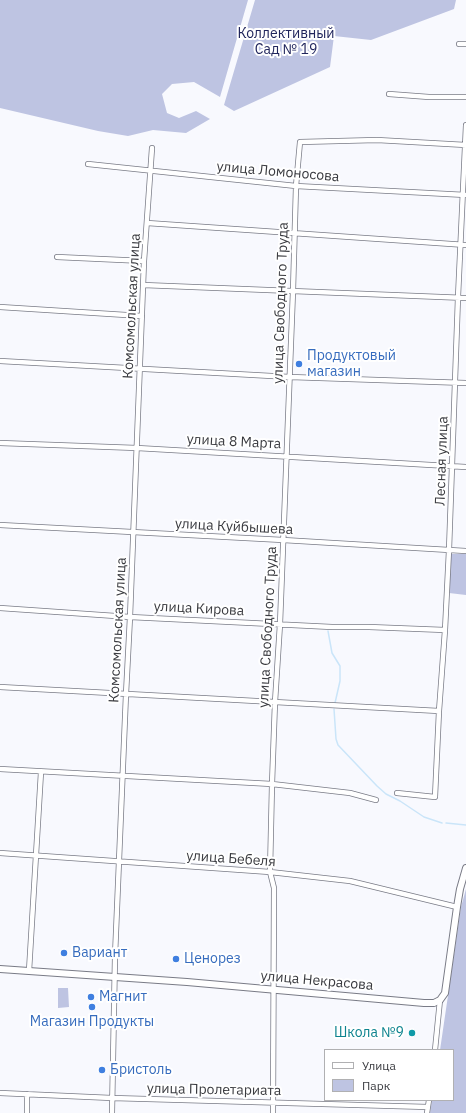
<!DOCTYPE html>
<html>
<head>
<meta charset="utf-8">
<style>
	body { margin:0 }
	#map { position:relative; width:466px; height:1113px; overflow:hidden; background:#f8f9fe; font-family:"IBM Plex Sans",sans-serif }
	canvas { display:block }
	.legend { position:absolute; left:324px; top:1049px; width:130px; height:52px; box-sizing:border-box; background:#fff; border:1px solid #b0b0b2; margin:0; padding:5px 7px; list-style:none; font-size:12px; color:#393a3f }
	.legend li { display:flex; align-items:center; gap:8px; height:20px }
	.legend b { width:20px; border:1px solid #b0b0b2 }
</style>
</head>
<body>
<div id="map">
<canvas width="466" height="1113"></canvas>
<ul class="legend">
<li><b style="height:5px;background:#fff"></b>Улица</li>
<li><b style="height:11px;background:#bec4e2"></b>Парк</li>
</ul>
</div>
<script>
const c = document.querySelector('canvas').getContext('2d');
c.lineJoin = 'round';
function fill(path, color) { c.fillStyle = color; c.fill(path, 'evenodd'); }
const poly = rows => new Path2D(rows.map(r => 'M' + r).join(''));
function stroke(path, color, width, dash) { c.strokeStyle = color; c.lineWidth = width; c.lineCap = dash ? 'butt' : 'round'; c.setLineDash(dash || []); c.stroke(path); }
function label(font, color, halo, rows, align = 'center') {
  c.font = font + ' "IBM Plex Sans",sans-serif'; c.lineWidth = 4; c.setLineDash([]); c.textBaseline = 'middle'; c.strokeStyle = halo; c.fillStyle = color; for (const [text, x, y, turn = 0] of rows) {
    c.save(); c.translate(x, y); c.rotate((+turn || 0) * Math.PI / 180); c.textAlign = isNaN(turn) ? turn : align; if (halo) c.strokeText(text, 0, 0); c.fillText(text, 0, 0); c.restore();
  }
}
fill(poly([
	[0,0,248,0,220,97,194,82,172,84,162,94,167,113,179,118,196,111,210,119,186,133,153,130,128,136,98,131,0,108],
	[255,0,456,0,454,9,371,40,334,36,330,67,234,111,224,105],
	[451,554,466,554,466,595,449,593],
	[466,889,466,1113,430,1113,432,1100,453,1100,453,1050,440,1050,461,907],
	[58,988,68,988,69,1007,58,1008]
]), '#bec4e2');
stroke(poly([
	[328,631,332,653,340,666,340,681,335,703],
	[334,709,336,739,338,745,377,786,386,794,400,801,424,817,442,823],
	[446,823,466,825]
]), '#cae5f9', 1.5);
const street = poly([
	[459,44,466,44],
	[389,94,429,97,466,97],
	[88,164,296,186,466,195],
	[147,223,466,245],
	[57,257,144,261],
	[143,285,466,298],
	[0,307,142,316],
	[0,361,290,377,466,383],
	[0,443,137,448,466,467],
	[0,525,283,540,466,551],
	[0,608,130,617,332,627,369,627,445,630],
	[0,687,439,711],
	[0,769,272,784,350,793,376,800],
	[397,793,435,797,439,711,445,630,449,550,458,297,466,125],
	[0,853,270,872,350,881,457,907],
	[29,971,41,772],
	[435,1050,440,1000],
	[0,1093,112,1098,428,1107],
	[27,1113,27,1094],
	[112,1113,115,956,126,694,130,617,144,261,152,148],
	[273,1113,274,888,270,872,272,784,275,702,280,624,293,291,296,186,300,142,377,140,466,145],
	[427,1113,429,1100]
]);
const secondary = poly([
	[0,969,187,982,424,1003,434,1003,440,1000,445,993,457,907,460,889,466,868]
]);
stroke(street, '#797b86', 6);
stroke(secondary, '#797b86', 8);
stroke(street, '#fff', 4.5);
stroke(secondary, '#fff', 6);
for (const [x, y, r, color] of [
	[299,364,4,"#3f7fe0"],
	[64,953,4,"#3f7fe0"],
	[176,959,4,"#3f7fe0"],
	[91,997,4,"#3f7fe0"],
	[92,1007,4,"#3f7fe0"],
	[412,1033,4,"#0f9aa8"],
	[102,1070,4,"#3f7fe0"]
]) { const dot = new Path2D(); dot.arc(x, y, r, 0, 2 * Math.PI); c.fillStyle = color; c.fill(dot); stroke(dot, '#fff', 1.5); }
label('14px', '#20255c', '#fff', [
	["Коллективный",286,34],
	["Сад № 19",286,50]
]);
label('14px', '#393a3f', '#fff', [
	["улица Ломоносова",278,172,5],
	["улица Свободного Труда",281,303,-88],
	["Комсомольская улица",132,306,-87],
	["улица 8 Марта",234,442,3],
	["Лесная улица",442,461,-88],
	["улица Куйбышева",234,527,3],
	["улица Кирова",199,609,3],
	["улица Свободного Труда",268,627,-87],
	["Комсомольская улица",118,630,-87],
	["улица Бебеля",231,859,4],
	["улица Некрасова",317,981,5],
	["улица Пролетариата",214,1090,1]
]);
label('14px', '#366cbe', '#fff', [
	["Продуктовый",307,356],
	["магазин",307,372],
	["Вариант",72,953],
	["Ценорез",184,959],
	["Магнит",99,997],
	["Магазин Продукты",92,1022,"center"],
	["Бристоль",110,1070]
], 'left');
label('14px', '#0d838f', '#fff', [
	["Школа №9",404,1033]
], 'right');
</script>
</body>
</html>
